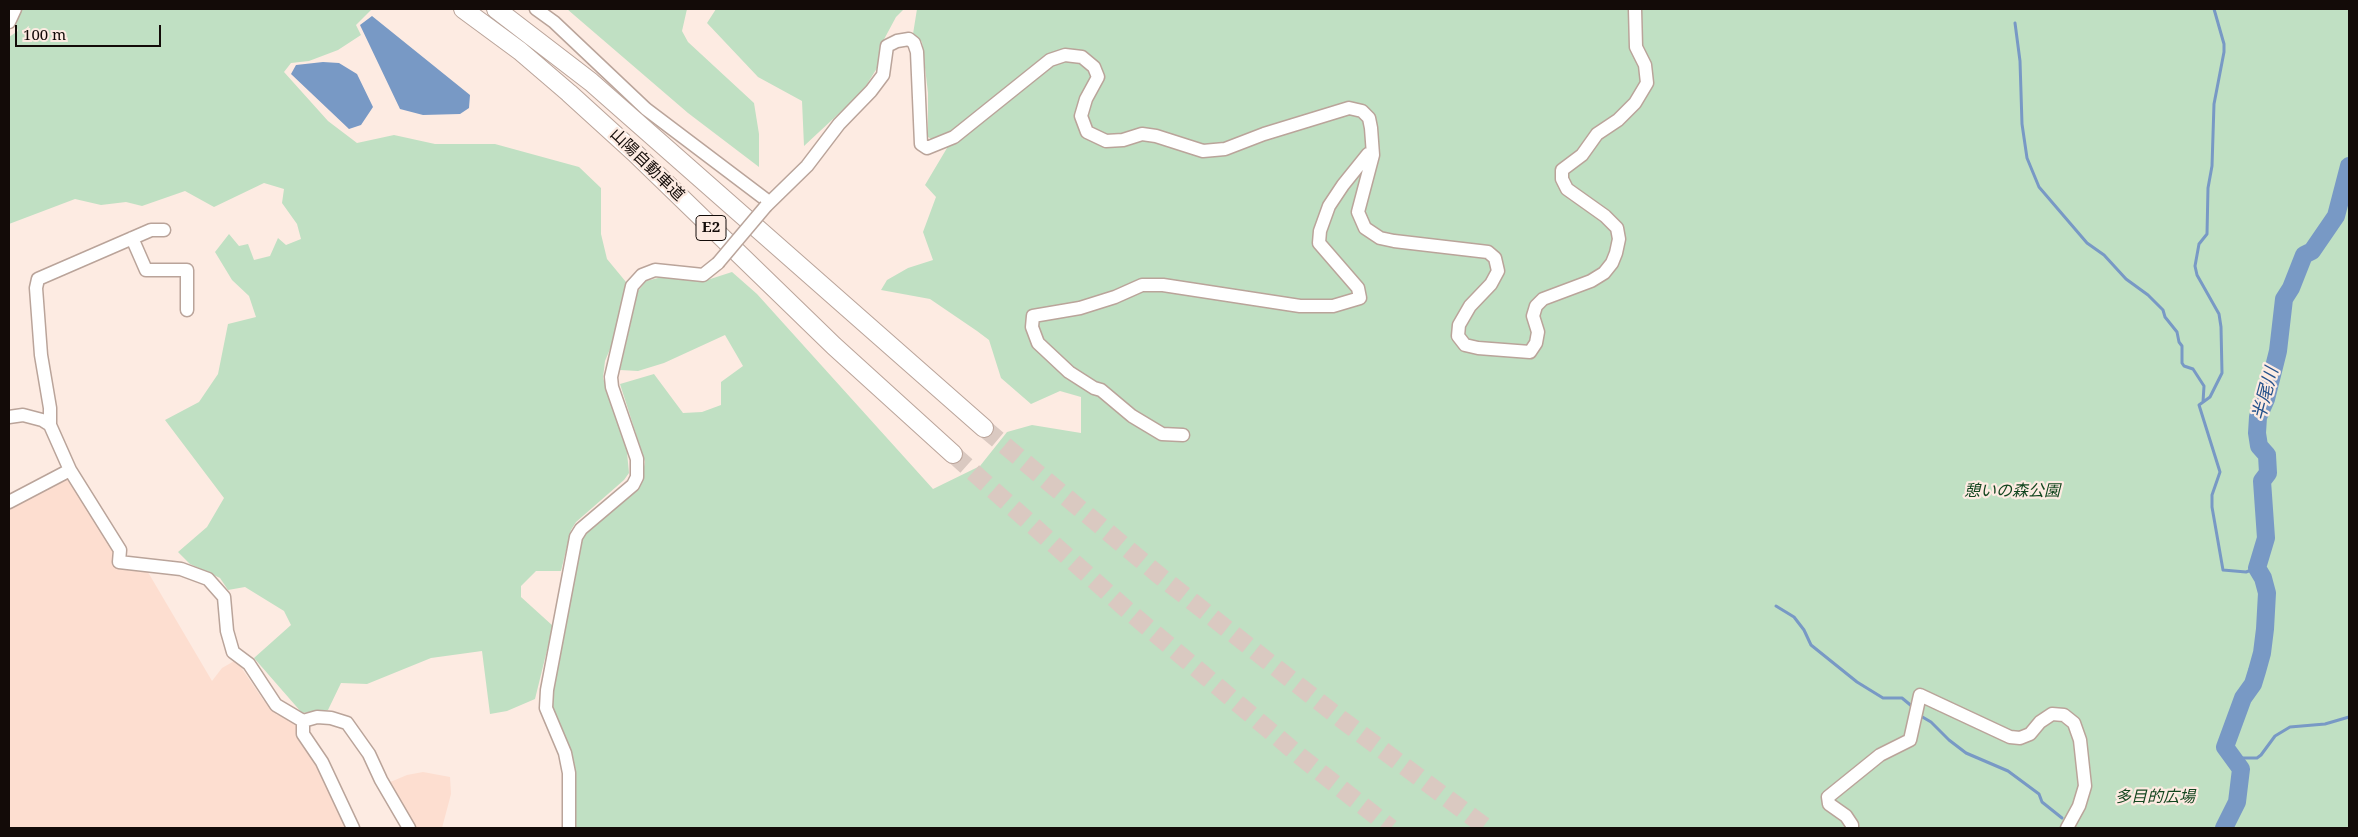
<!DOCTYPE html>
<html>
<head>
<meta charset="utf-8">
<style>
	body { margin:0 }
	#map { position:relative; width:2358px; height:837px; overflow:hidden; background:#fdebe2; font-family:"Noto Serif",serif }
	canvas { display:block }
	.frame { position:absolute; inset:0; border:10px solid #130b08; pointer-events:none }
	.scale { position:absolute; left:15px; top:25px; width:146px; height:22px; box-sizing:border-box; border:2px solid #130b08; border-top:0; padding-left:6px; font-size:15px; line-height:18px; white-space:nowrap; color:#130b08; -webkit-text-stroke:4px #fdebe2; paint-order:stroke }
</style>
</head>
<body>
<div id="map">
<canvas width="2358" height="837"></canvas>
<div class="frame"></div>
<div class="scale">100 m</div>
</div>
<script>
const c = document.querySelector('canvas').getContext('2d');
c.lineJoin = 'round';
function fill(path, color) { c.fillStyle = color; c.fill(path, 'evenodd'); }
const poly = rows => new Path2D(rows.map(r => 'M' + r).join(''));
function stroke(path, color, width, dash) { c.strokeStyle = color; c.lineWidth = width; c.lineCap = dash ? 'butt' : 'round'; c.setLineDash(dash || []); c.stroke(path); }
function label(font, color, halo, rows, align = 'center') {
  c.font = font + ' "Noto Serif","Noto Sans JP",serif'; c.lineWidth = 4.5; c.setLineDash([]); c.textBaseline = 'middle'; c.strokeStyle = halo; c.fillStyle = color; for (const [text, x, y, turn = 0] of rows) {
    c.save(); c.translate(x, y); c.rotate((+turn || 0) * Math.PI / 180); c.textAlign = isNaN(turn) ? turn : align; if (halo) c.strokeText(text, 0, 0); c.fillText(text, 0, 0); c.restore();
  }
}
fill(poly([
	[69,476,118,552,116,559,142,562,212,681,222,668,236,660,264,701,269,702,277,715,283,713,296,723,346,828,9,828,9,502],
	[423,772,450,777,451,794,442,828,415,828,388,783,407,775]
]), '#fdded0');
fill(poly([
	[20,9,372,9,356,25,361,35,338,50,309,61,291,63,284,72,328,121,357,143,394,135,435,144,495,144,579,167,601,188,601,234,607,259,626,282,613,342,605,361,603,378,626,442,629,473,624,480,576,522,571,530,561,571,536,571,521,586,521,597,553,626,535,699,507,711,490,714,482,651,431,658,367,684,341,683,328,710,302,713,254,658,291,625,284,611,245,587,228,590,220,578,190,564,178,552,207,527,224,498,165,420,199,402,218,374,228,324,256,317,249,296,232,280,215,252,229,234,239,246,248,244,254,260,270,256,278,238,286,245,301,239,297,224,282,203,284,189,264,183,214,207,185,191,142,206,126,202,101,205,75,199,9,224,9,37,18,31,14,19],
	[567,9,687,9,682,31,688,42,754,103,759,134,759,167,688,113],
	[716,9,904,9,896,17,881,45,879,65,862,92,804,146,802,101,758,77,707,23],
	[917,9,2349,9,2349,828,573,828,575,781,570,759,550,703,580,545,587,530,640,487,645,462,620,384,654,374,683,413,702,412,721,405,721,382,743,366,725,335,664,363,638,371,620,370,638,291,646,281,666,276,701,282,732,272,757,294,933,489,980,466,1007,432,1032,425,1081,433,1081,397,1060,391,1031,404,1001,378,989,340,977,331,930,299,881,290,887,280,908,268,933,260,923,232,936,197,925,185,947,148,928,137,928,93,922,42,913,34]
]), '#c0e0c3');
fill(poly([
	[372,16,470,95,469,108,460,114,423,115,400,109,360,25],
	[323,62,339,63,357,74,373,107,361,125,349,129,291,74,296,65]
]), '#7899c5');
stroke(poly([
	[2214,9,2224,44,2224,52,2214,104,2212,166,2208,188,2207,234,2199,244,2195,266,2197,275,2219,314,2221,327,2222,373,2210,397,2199,405,2220,472,2212,495,2212,507,2223,570,2246,572,2257,568],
	[2015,23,2020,61,2022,124,2027,158,2039,187,2087,243,2104,255,2126,279,2148,295,2163,310,2165,317,2177,332,2179,342,2182,346,2182,363,2184,366,2193,369,2204,386,2203,402],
	[1776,606,1794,617,1804,630,1811,645,1857,682,1883,698,1902,698,1914,708],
	[1919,715,1931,722,1949,740,1966,753,2008,771,2039,794,2042,802,2062,818],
	[2237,762,2238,758,2257,758,2261,755,2275,736,2290,727,2325,724,2349,717]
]), '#7899c5', 3);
stroke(poly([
	[2224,828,2237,802,2241,769,2225,747,2243,698,2253,684,2257,671,2262,653,2265,629,2267,593,2263,578,2257,568,2266,538,2262,481,2268,473,2267,455,2259,446,2257,433,2258,417,2266,399,2278,351,2284,299,2291,288,2304,255,2312,251,2336,216,2349,166]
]), '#7899c5', 18);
stroke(poly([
	[984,428,1160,576,1341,719,1487,828],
	[953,454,1126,609,1301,757,1391,828]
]), '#dac9c1', 18, [18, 9]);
const minor = poly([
	[536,9,554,22,646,109,769,202],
	[9,22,15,9],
	[766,206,807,166,839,124,871,91,883,75,887,46,897,41,909,39,914,43,917,52,921,144,927,148,954,137,1050,60,1065,55,1082,57,1094,67,1098,77,1086,99,1081,116,1087,132,1106,141,1123,140,1142,134,1156,136,1203,151,1225,149,1264,134,1349,108,1362,111,1369,118,1371,128,1373,155,1358,212,1365,228,1380,238,1394,241,1488,252,1495,258,1498,271,1491,284,1470,306,1459,325,1458,336,1465,345,1478,348,1530,352,1536,343,1538,332,1533,316,1536,306,1543,299,1591,281,1604,273,1612,263,1616,253,1619,239,1617,228,1605,216,1567,189,1562,179,1562,170,1582,155,1597,134,1618,120,1635,103,1647,83,1645,65,1636,47,1635,9],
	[164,230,151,230,38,279,36,288,41,355,50,408,50,425,70,470,120,550,119,562,181,569,208,579,224,597,227,631,233,652,249,664,276,705,303,721,317,717,331,718,347,723,369,754,381,780,409,828],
	[132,238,146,270,187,270,187,310],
	[9,417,23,415,42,420,50,425],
	[1183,435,1162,434,1132,416,1101,390,1094,388,1069,372,1038,343,1032,327,1033,316,1080,308,1115,297,1142,285,1163,285,1300,306,1333,306,1360,298,1358,288,1319,243,1320,231,1329,206,1343,185,1368,154,1373,155],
	[9,502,70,470],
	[303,721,303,734,322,762,353,828],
	[569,828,569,773,565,753,546,708,547,690,576,537,581,529,633,485,637,477,637,459,612,387,611,377,632,286,642,275,655,270,703,275,718,263],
	[1852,828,1852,825,1846,816,1829,804,1828,797,1880,755,1910,740,1920,695,2010,737,2020,738,2030,734,2040,722,2052,714,2064,715,2074,723,2080,740,2085,786,2079,806,2067,828]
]);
const highway = poly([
	[463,9,520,51,569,93,635,153,834,346,953,454],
	[496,9,591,82,984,428]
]);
stroke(minor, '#baa49a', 15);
stroke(highway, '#baa49a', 20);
stroke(minor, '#fff', 12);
stroke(highway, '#fff', 18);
const minorBridge = poly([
	[718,263,766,206]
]);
stroke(minorBridge, '#baa49a', 15, []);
stroke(minorBridge, '#fff', 12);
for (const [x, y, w] of [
	[711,228,30]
]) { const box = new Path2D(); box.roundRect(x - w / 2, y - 12.5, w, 25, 4); c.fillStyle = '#fdebe2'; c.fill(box); stroke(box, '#130b08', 1); }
label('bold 15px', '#130b08', null, [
	["E2",711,228]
]);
label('16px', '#130b08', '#fdebe2', [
	["山陽自動車道",647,165,44]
]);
label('italic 16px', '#13461f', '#fdebe2', [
	["憩いの森公園",2012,491],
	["多目的広場",2155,797]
]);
label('italic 18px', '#26528b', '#fdebe2', [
	["半尾川",2266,394,-75]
]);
</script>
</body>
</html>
